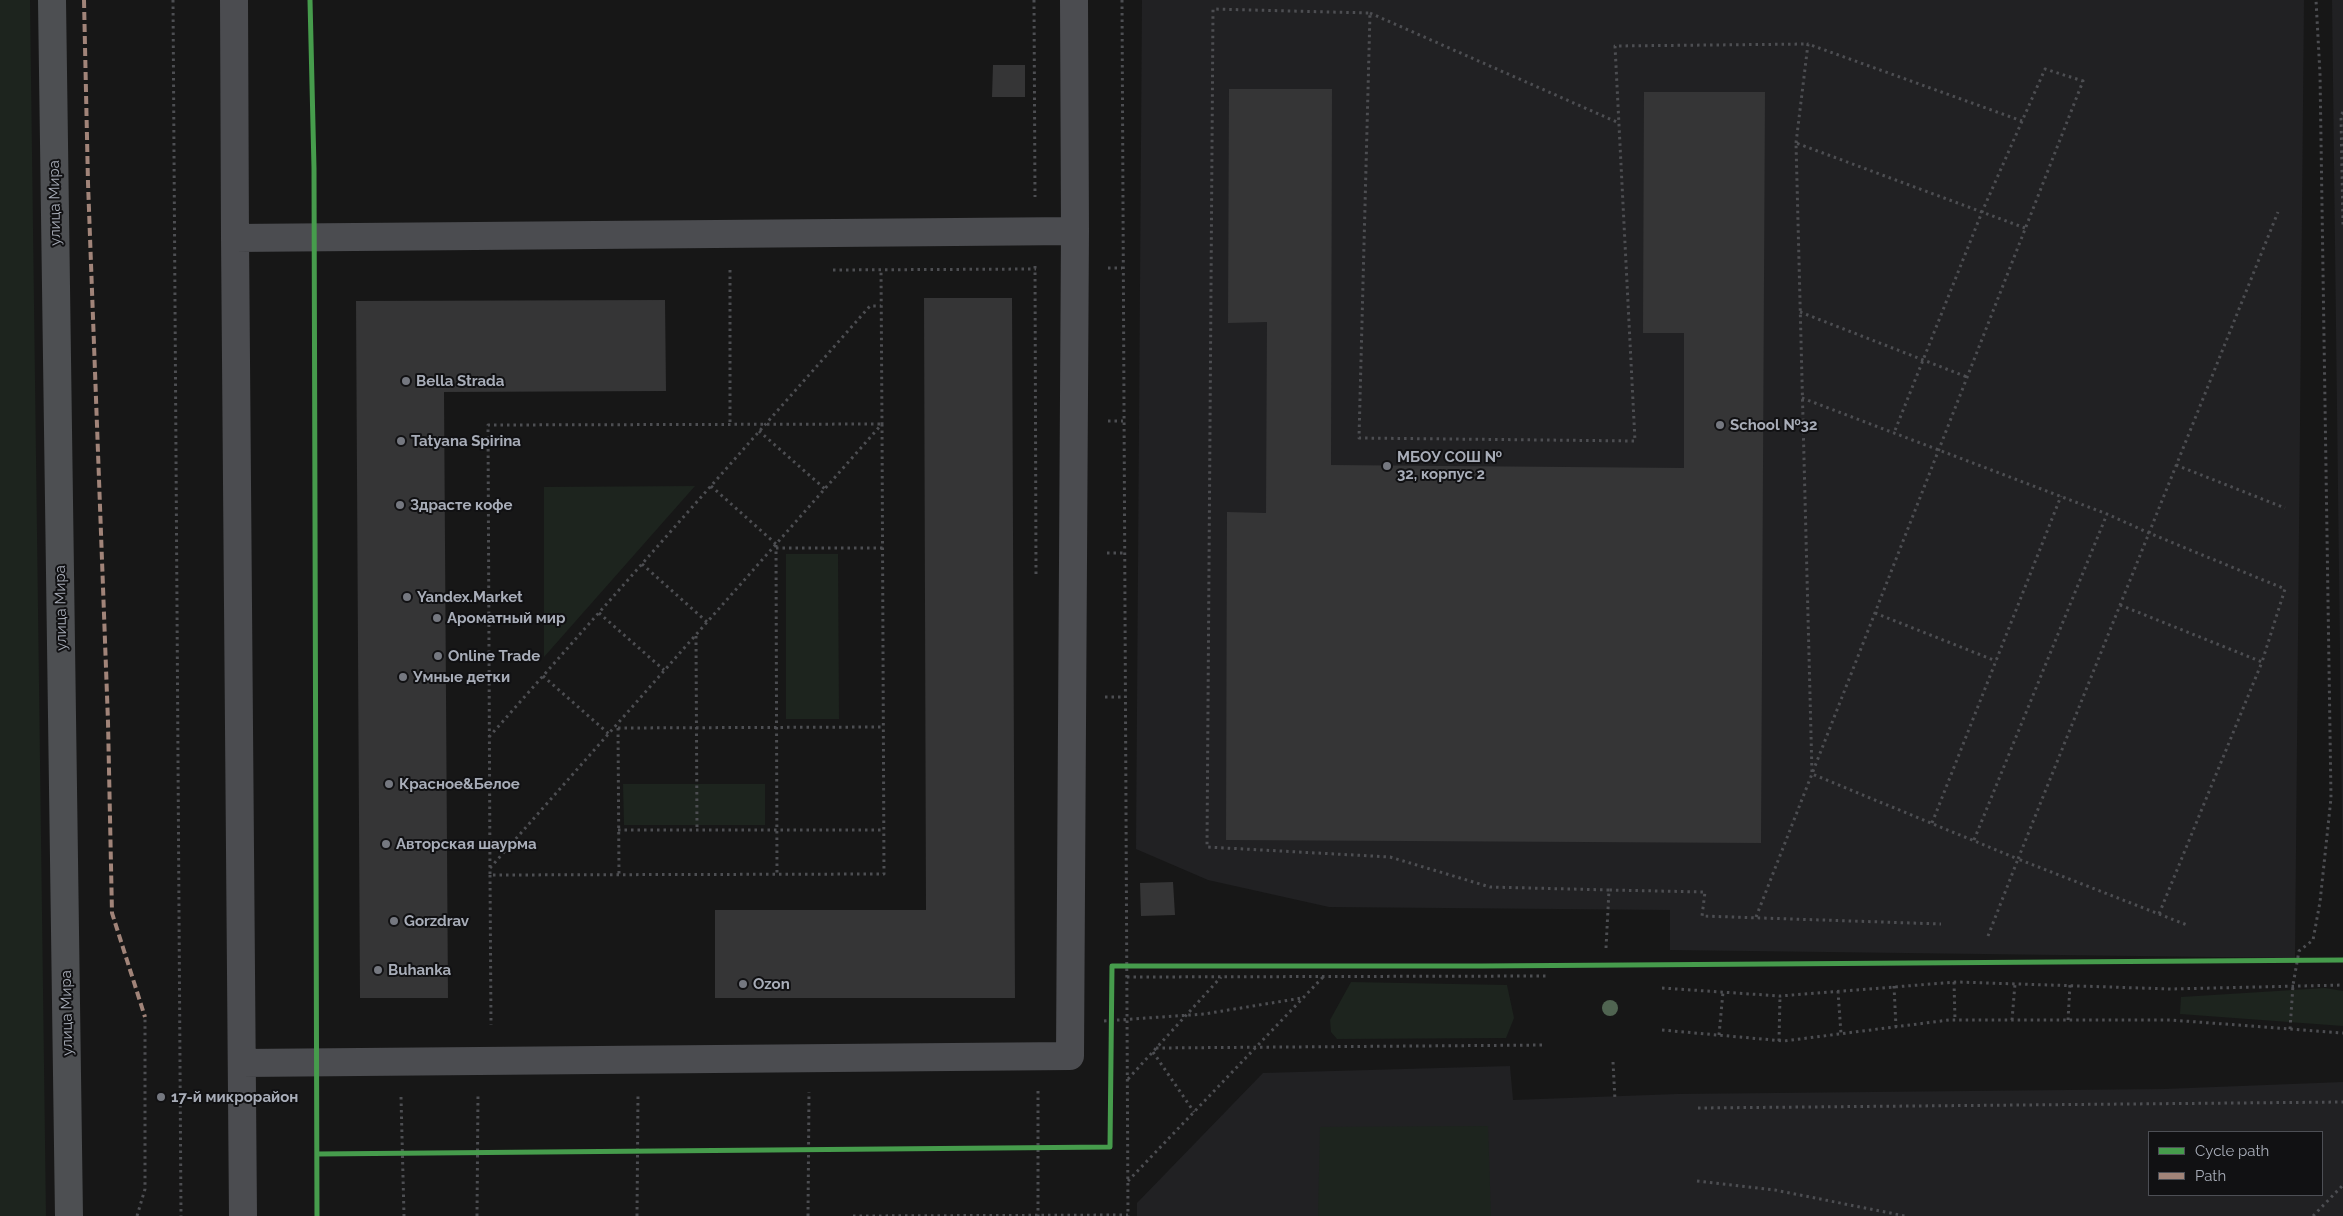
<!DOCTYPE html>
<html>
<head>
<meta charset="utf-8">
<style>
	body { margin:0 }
	#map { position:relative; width:2343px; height:1216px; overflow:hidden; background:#171717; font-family:Raleway,sans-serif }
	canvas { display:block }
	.legend { position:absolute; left:2148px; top:1131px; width:175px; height:65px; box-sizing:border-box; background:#111113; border:1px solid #4d4f55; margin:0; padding:6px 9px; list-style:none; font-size:15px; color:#a8adb8 }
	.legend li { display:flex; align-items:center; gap:10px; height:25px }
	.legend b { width:25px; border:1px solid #4d4f55 }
</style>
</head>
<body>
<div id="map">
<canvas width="2343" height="1216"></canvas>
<ul class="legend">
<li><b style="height:6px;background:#469c4c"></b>Cycle path</li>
<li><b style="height:6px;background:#a18479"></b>Path</li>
</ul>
</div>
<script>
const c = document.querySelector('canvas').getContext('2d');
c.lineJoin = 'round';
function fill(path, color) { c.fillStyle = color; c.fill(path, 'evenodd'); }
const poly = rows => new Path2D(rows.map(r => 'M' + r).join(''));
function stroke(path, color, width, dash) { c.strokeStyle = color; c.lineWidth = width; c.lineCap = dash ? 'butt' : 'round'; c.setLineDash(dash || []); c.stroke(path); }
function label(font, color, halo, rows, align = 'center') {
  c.font = font + ' Raleway,sans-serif'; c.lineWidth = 4; c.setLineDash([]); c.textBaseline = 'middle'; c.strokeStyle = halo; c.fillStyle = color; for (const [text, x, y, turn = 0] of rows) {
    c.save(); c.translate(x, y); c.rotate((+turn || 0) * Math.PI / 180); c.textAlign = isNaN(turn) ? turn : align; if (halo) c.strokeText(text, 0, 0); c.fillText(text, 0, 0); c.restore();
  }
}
fill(poly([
	[1142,0,2304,0,2295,958,1670,950,1670,910,1329,907,1208,880,1136,849],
	[2332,0,2343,0,2343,897],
	[1510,1066,1513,1100,1677,1094,2164,1089,2343,1082,2343,1216,1137,1216,1137,1203,1263,1073],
	[2149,1132,2322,1132,2322,1195,2149,1195]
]), '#212123');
fill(poly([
	[0,0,30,0,46,1216,0,1216],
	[695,486,544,657,544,487],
	[786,554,838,554,839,719,786,719],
	[623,784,765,784,765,825,624,825],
	[1351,982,1507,985,1514,1018,1506,1038,1337,1039,1331,1032,1330,1020],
	[2325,988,2343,991,2343,1026,2180,1014,2181,997],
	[1488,1126,1491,1216,1318,1216,1320,1127]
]), '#1d241e');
fill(poly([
	[993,65,1025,65,1025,97,992,97],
	[1229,89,1332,89,1331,465,1684,468,1684,333,1643,333,1644,92,1765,92,1761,843,1226,840,1227,512,1266,513,1267,322,1228,323],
	[924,298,1012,298,1015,998,715,998,715,910,926,910],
	[665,300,666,391,444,392,448,998,360,998,356,301],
	[1173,882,1175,915,1141,916,1140,883]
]), '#353536');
stroke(poly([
	[173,0,181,1216],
	[1034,0,1035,197],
	[1122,0,1128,1216],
	[1370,13,1619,123],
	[2343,112,2341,115,2343,226],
	[1796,143,1808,44,2022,121],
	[2025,228,1796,143,1812,774,2018,859,2278,212],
	[1035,266,1036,574],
	[1108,268,1122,268],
	[730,270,730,425],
	[833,270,1036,269],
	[1800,312,1967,377],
	[1802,398,2107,514,2149,533,2285,589,2262,662],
	[1108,421,1123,421],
	[882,424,884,874,490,875,488,425,882,424],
	[759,431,825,489],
	[2176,465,2285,508],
	[711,486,776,544],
	[776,545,777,874],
	[776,548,883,548],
	[1107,553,1124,553],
	[642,564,707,622],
	[2120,605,2262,662,2159,914],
	[599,613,664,670],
	[1875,613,1996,661],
	[696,636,697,830],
	[543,676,609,734],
	[1105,697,1124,697],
	[618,728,883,727],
	[618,728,619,875],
	[489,737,870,306,881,306],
	[1932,823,2061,496],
	[618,830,883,830],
	[1974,840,2107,514],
	[490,868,882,424,881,270],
	[490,875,491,1025],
	[1609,890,1490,887,1390,857,1207,847,1213,9,1370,13,1359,438,1635,441,1615,46,1808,44],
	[1756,917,2083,81,2045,69,1982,212,1894,433],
	[1988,936,2018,859,2187,925],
	[1606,948,1609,890,1705,892,1702,916,1941,924],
	[1127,977,1546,976],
	[1954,982,1955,1020],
	[1894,986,1896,1027],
	[1662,988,1780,996,1957,982,2171,989,2343,985],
	[1838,991,1841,1034],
	[2012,1020,2015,984],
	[2068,1020,2070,985],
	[1104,1021,1204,1014,1302,998],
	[2290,1029,2293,985,2299,951,2313,940,2320,902,2331,798,2320,74,2316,0],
	[1662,1030,1784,1041,1949,1020,2171,1020,2343,1033],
	[1719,1035,1723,992],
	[1779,1041,1780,996],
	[1156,1048,1546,1045],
	[1153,1052,1194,1112],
	[1613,1062,1615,1100],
	[1128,1079,1221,977],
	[1038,1091,1038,1216],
	[401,1097,404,1216],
	[1698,1108,2343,1102],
	[1128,1181,1324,976],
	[1697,1181,1775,1190,1905,1216],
	[137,1216,145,1189,145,1017],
	[477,1216,478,1094],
	[637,1216,638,1094],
	[808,1216,809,1092],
	[853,1216,1128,1215],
	[2313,1216,2343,1185]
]), '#4d4e52', 3, [2.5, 4]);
stroke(poly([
	[234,0,235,238],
	[1074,0,1075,231],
	[242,1063,1070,1056,1075,231,235,238,243,1216]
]), '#4b4c50', 28);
stroke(poly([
	[52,0,69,1216]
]), '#4d4f52', 28);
stroke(poly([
	[84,0,88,183,108,722,112,913,145,1017]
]), '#a18479', 4, [8, 4]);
stroke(poly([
	[310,0,314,168,317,1216],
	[317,1154,1110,1147,1112,966,1482,966,2343,960]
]), '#469c4c', 5);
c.fillStyle = '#506451';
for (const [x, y] of [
	[1610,1008]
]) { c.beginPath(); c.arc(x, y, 8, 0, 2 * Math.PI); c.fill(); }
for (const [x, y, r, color] of [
	[406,381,5,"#757880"],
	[1720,425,5,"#757880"],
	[401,441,5,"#757880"],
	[1387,466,5,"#757880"],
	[400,505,5,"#757880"],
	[407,597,5,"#757880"],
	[437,618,5,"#757880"],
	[438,656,5,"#757880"],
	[403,677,5,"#757880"],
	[389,784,5,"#757880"],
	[386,844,5,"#757880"],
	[394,921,5,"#757880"],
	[378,970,5,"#757880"],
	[743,984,5,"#757880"],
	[161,1097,5,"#757880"]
]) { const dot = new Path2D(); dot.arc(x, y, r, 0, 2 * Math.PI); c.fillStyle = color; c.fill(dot); stroke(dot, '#111113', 2); }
label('15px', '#a8adb8', '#111113', [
	["улица Мира",55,203,-91],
	["улица Мира",61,608,-91],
	["улица Мира",67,1013,-91]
]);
label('bold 15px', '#a8adb8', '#111113', [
	["Bella Strada",416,381],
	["School №32",1730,425],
	["Tatyana Spirina",411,441],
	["МБОУ СОШ №",1397,457],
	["32, корпус 2",1397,474],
	["Здрасте кофе",410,505],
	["Yandex.Market",417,597],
	["Ароматный мир",447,618],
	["Online Trade",448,656],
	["Умные детки",413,677],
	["Красное&Белое",399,784],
	["Авторская шаурма",396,844],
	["Gorzdrav",404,921],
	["Buhanka",388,970],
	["Ozon",753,984],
	["17-й микрорайон",171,1097]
], 'left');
</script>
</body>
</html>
